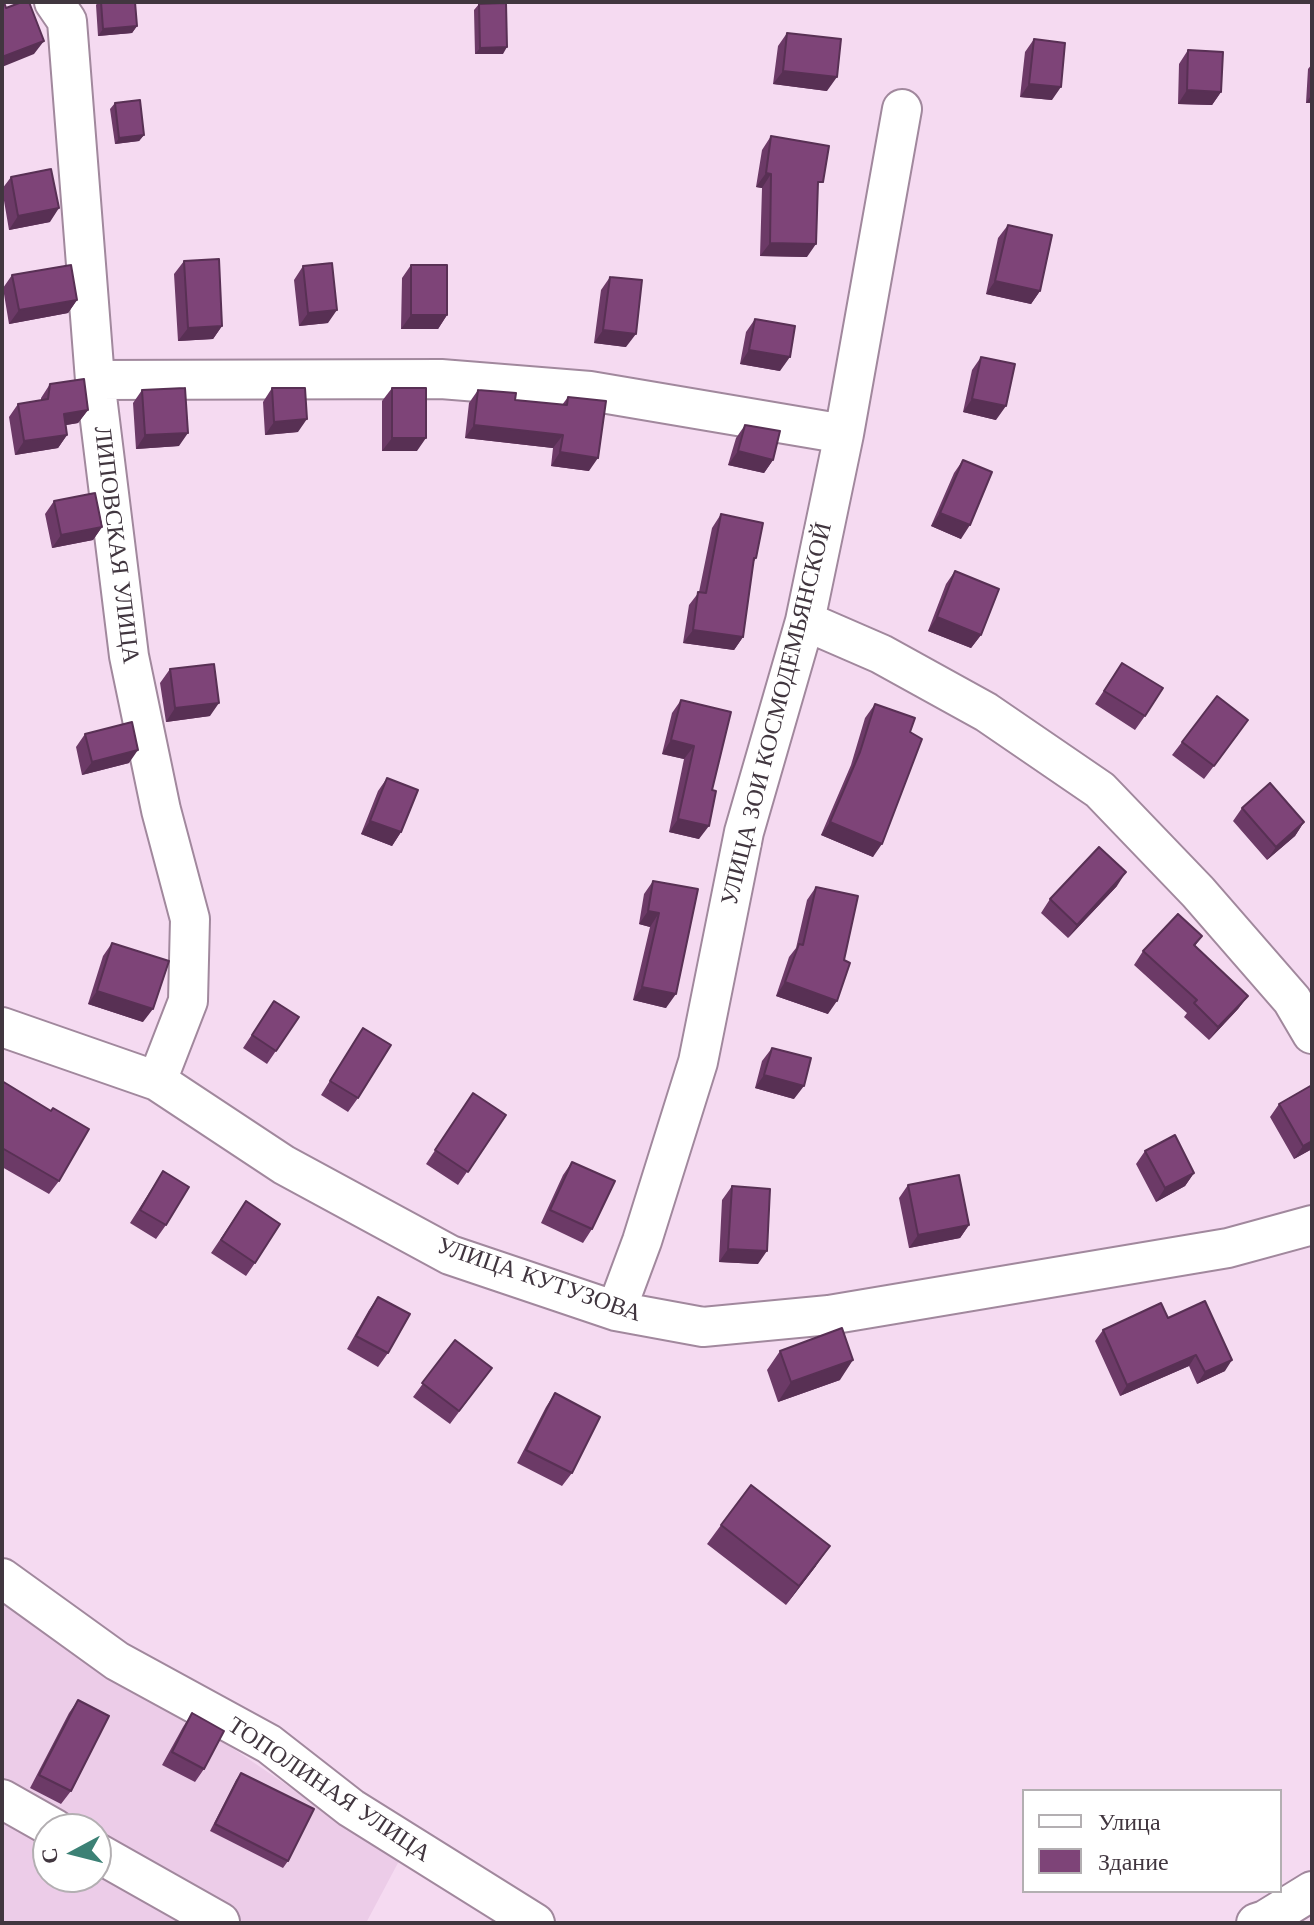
<!DOCTYPE html>
<html>
<head>
<meta charset="utf-8">
<style>
	body { margin:0 }
	#map { position:relative; width:1314px; height:1925px; overflow:hidden; background:#f5daf1; font-family:"Libre Baskerville",serif }
	canvas { display:block }
	.frame { position:absolute; inset:0; border:4px solid #41363f; pointer-events:none }
	.legend { position:absolute; left:1022px; top:1789px; width:260px; height:104px; box-sizing:border-box; background:#fff; border:2px solid #b3afb2; margin:0; padding:10px 14px; list-style:none; font-size:24px; color:#41363f }
	.legend li { display:flex; align-items:center; gap:16px; height:40px }
	.legend b { width:40px; border:2px solid #b3afb2 }
	.north { position:absolute; left:32px; top:1813px; width:80px; height:80px; box-sizing:border-box; background:#fff; border:2px solid #b3afb2; border-radius:50%; rotate:263deg; font-size:22px; font-weight:700; line-height:32px; text-align:center; color:#41363f }
	.north::after { content:''; display:block; margin:auto; width:28px; height:36px; background:#3c8175; clip-path:polygon(50% 0,100% 100%,50% 72%,0 100%) }
</style>
</head>
<body>
<div id="map">
<canvas width="1314" height="1925"></canvas>
<div class="frame"></div>
<ul class="legend">
<li><b style="height:10px;background:#fff"></b>Улица</li>
<li><b style="height:22px;background:#7e4478"></b>Здание</li>
</ul>
<div class="north">С</div>
</div>
<script>
const c = document.querySelector('canvas').getContext('2d');
c.lineJoin = 'round';
function fill(path, color) { c.fillStyle = color; c.fill(path, 'evenodd'); }
const poly = rows => new Path2D(rows.map(r => 'M' + r).join(''));
function stroke(path, color, width, dash) { c.strokeStyle = color; c.lineWidth = width; c.lineCap = dash ? 'butt' : 'round'; c.setLineDash(dash || []); c.stroke(path); }
function label(font, color, halo, rows, align = 'center') {
  c.font = font + ' "Libre Baskerville",serif'; c.lineWidth = 8; c.setLineDash([]); c.textBaseline = 'middle'; c.strokeStyle = halo; c.fillStyle = color; for (const [text, x, y, turn = 0] of rows) {
    c.save(); c.translate(x, y); c.rotate((+turn || 0) * Math.PI / 180); c.textAlign = isNaN(turn) ? turn : align; if (halo) c.strokeText(text, 0, 0); c.fillText(text, 0, 0); c.restore();
  }
}
fill(poly([
	[2,1592,399,1861,366,1923,2,1923],
	[48,1829,96,1829,96,1877,48,1877]
]), '#eccce8');
const minor = poly([
	[54,2,67,21,95,380,129,656,161,810,190,919,188,1001,157,1081],
	[95,380,441,379,590,391,844,434],
	[805,621,881,654,986,712,1100,790,1198,892,1292,1000,1312,1034],
	[2,1027,157,1081,284,1165,450,1255,616,1311,703,1327,829,1315,1228,1248,1312,1225],
	[616,1311,642,1241,698,1062,744,832,805,621,844,434,902,109],
	[2,1578,117,1661,269,1744,351,1808,535,1923],
	[2,1799,55,1829],
	[96,1852,220,1922],
	[1256,1923,1265,1920,1312,1891]
]);
stroke(minor, '#a1889d', 42);
stroke(minor, '#fff', 38);
fill(poly([
	[98,2,135,2,137,26,132,33,98,36,96,5],
	[479,4,503,54,475,54,474,10],
	[787,33,827,91,773,84,778,46],
	[1034,39,1052,100,1020,97,1025,52],
	[1188,50,1221,92,1212,105,1178,104,1179,64],
	[1312,64,1312,103,1306,103,1308,69],
	[115,103,144,135,139,141,115,144,110,109],
	[771,136,807,257,760,256,762,188,756,187,762,150],
	[11,177,50,222,9,230,2,189],
	[1008,225,1040,291,1031,304,986,294,998,238],
	[184,261,222,326,213,339,178,341,174,274],
	[411,265,447,315,438,329,401,329,402,278],
	[303,266,328,323,299,326,294,280],
	[12,275,77,300,68,313,9,324,3,288],
	[610,277,626,347,594,343,601,290],
	[755,319,780,371,740,364,746,332],
	[981,357,996,420,963,412,972,370],
	[50,384,88,410,78,423,66,425,67,435,58,448,15,455,9,417,18,404,41,400,41,398],
	[272,388,298,432,265,435,263,402],
	[392,388,417,451,382,451,382,401],
	[142,390,179,446,136,449,133,403],
	[478,390,515,400,562,405,568,397,589,471,551,466,553,448,465,438,469,403],
	[745,425,773,460,764,473,728,465,736,438],
	[963,460,961,539,931,526,954,473],
	[54,501,102,527,93,540,52,548,45,514],
	[721,514,756,558,753,563,743,637,734,650,683,643,689,605,699,592,712,528],
	[955,571,981,635,971,648,928,631,946,584],
	[1122,663,1145,716,1135,730,1095,704],
	[170,669,210,716,166,722,160,683],
	[681,700,731,712,699,839,669,832,684,759,662,754,672,713],
	[875,704,910,732,873,857,821,835,851,765,865,718],
	[1239,733,1204,779,1172,755,1182,742],
	[85,734,129,763,82,775,76,747],
	[387,778,401,832,392,846,361,834,378,791],
	[1242,808,1304,822,1295,836,1267,860,1233,821],
	[653,881,698,889,666,1008,633,1000,650,927,639,924,644,894],
	[1117,886,1068,938,1041,913,1050,899],
	[816,887,828,1014,776,996,789,957,796,948,807,900],
	[1202,936,1195,946,1248,996,1238,1009,1209,1040,1184,1017,1187,1013,1134,965,1143,951],
	[112,943,143,1022,88,1004,103,956],
	[274,1001,299,1017,267,1064,243,1048],
	[363,1028,358,1098,348,1112,321,1095],
	[772,1048,794,1099,755,1088,762,1061],
	[2,1081,59,1181,49,1194,2,1167],
	[1312,1085,1312,1149,1294,1159,1270,1117,1279,1104],
	[473,1093,506,1115,458,1185,426,1164],
	[1145,1151,1194,1173,1185,1186,1156,1202,1136,1164],
	[572,1162,592,1229,583,1243,541,1223,563,1175],
	[163,1171,166,1225,156,1239,130,1223],
	[908,1185,969,1225,960,1238,909,1248,899,1198],
	[732,1186,758,1264,719,1262,722,1200],
	[246,1201,255,1263,246,1276,211,1253],
	[378,1297,388,1353,378,1367,347,1349,369,1310],
	[1168,1318,1225,1371,1197,1384,1189,1366,1120,1396,1095,1341,1103,1330],
	[455,1340,482,1381,450,1424,413,1397],
	[780,1351,840,1380,778,1402,767,1370],
	[555,1393,572,1473,562,1486,517,1463,546,1407],
	[721,1525,816,1566,786,1605,707,1544],
	[78,1700,71,1791,61,1804,30,1788,69,1713],
	[192,1713,204,1769,195,1782,162,1765,183,1727],
	[241,1773,288,1861,283,1868,210,1831,236,1780]
]), '#6c3a67');
fill(poly([
	[137,26,132,33,98,36,103,29],
	[44,41,34,54,2,67,2,57],
	[507,47,503,54,475,54,480,48],
	[783,71,837,77,827,91,773,84],
	[1029,84,1061,87,1052,100,1020,97],
	[1187,90,1221,92,1212,105,1178,104],
	[1312,94,1312,103,1306,103],
	[144,135,139,141,115,144,119,138],
	[766,173,771,174,762,188,756,187],
	[59,208,50,222,9,230,18,216],
	[770,243,816,244,807,257,760,256],
	[995,281,1040,291,1031,304,986,294],
	[77,300,68,313,9,324,19,310],
	[337,310,328,323,299,326,308,313],
	[411,315,447,315,438,329,401,329],
	[222,326,213,339,178,341,188,328],
	[603,330,636,334,626,347,594,343],
	[749,350,790,357,780,371,740,364],
	[972,399,1006,406,996,420,963,412],
	[88,410,78,423,55,427,64,414],
	[307,419,298,432,265,435,274,422],
	[474,425,563,435,553,448,465,438],
	[188,433,179,446,136,449,145,435],
	[67,435,58,448,15,455,24,441],
	[392,438,426,438,417,451,382,451],
	[738,451,773,460,764,473,728,465],
	[560,452,598,458,589,471,551,466],
	[940,513,970,525,961,539,931,526],
	[102,527,93,540,52,548,61,535],
	[937,617,981,635,971,648,928,631],
	[693,630,743,637,734,650,683,643],
	[219,703,210,716,166,722,175,708],
	[671,740,694,746,684,759,662,754],
	[138,750,129,763,82,775,92,762],
	[678,819,709,826,699,839,669,832],
	[370,821,401,832,392,846,361,834],
	[830,822,882,844,873,857,821,835],
	[1304,822,1295,836,1267,860,1276,847],
	[1126,872,1117,886,1068,938,1077,925],
	[648,911,659,913,650,927,639,924],
	[785,982,837,1001,828,1014,776,996],
	[642,987,676,994,666,1008,633,1000],
	[97,991,153,1009,143,1022,88,1004],
	[1248,996,1238,1009,1209,1040,1218,1027],
	[764,1075,804,1086,794,1099,755,1088],
	[1312,1141,1312,1149,1294,1159,1303,1146],
	[1194,1173,1185,1186,1156,1202,1165,1188],
	[969,1225,960,1238,909,1248,918,1235],
	[728,1249,767,1251,758,1264,719,1262],
	[1196,1355,1189,1366,1120,1396,1127,1385],
	[853,1360,840,1380,778,1402,791,1382],
	[1232,1360,1225,1371,1197,1384,1205,1372],
	[830,1546,816,1566,786,1605,799,1586]
]), '#583054');
const building = poly([
	[2,2,4,2,6,8,22,2,29,2,44,41,2,57,2,2],
	[101,2,135,2,137,26,103,29,101,2],
	[506,3,507,47,480,48,479,4,506,3],
	[787,33,841,39,837,77,783,71,787,33],
	[1034,39,1065,43,1061,87,1029,84,1034,39],
	[1188,50,1223,52,1221,92,1187,90,1188,50],
	[140,100,144,135,119,138,115,103,140,100],
	[771,136,829,146,823,182,818,182,816,244,770,243,771,174,766,173,771,136],
	[51,169,59,208,18,216,11,177,51,169],
	[1008,225,1052,235,1040,291,995,281,1008,225],
	[219,259,222,326,188,328,184,261,219,259],
	[332,263,337,310,308,313,303,266,332,263],
	[71,265,77,300,19,310,12,275,71,265],
	[411,265,447,265,447,315,411,315,411,265],
	[610,277,642,280,636,334,603,330,610,277],
	[755,319,795,326,790,357,749,350,755,319],
	[981,357,1015,364,1006,406,972,399,981,357],
	[84,379,88,410,64,414,67,435,24,441,18,404,48,399,50,384,84,379],
	[185,388,188,433,145,435,142,390,185,388],
	[272,388,305,388,307,419,274,422,272,388],
	[392,388,426,388,426,438,392,438,392,388],
	[478,390,516,393,515,400,567,405,568,397,606,401,598,458,560,452,563,435,474,425,478,390],
	[745,425,780,431,773,460,738,451,745,425],
	[963,460,992,472,970,525,940,513,963,460],
	[95,493,102,527,61,535,54,501,95,493],
	[721,514,763,523,756,558,754,558,743,637,693,630,698,592,706,593,721,514],
	[955,571,999,589,981,635,937,617,955,571],
	[1122,663,1163,688,1145,716,1104,691,1122,663],
	[214,664,219,703,175,708,170,669,214,664],
	[1217,696,1248,720,1214,766,1182,742,1217,696],
	[681,700,731,712,712,790,716,791,709,826,678,819,694,746,671,740,681,700],
	[875,704,915,718,910,732,922,739,882,844,830,822,860,752,875,704],
	[132,722,138,750,92,762,85,734,132,722],
	[387,778,418,790,401,832,370,821,387,778],
	[1270,783,1304,822,1276,847,1242,808,1270,783],
	[1099,847,1126,872,1077,925,1050,899,1099,847],
	[653,881,698,889,676,994,642,987,659,913,648,911,653,881],
	[816,887,858,896,844,960,850,963,837,1001,785,982,799,944,803,945,816,887],
	[1178,914,1202,936,1194,945,1248,996,1218,1027,1194,1003,1197,1000,1143,951,1178,914],
	[112,943,169,961,153,1009,97,991,112,943],
	[274,1001,299,1017,276,1051,252,1035,274,1001],
	[363,1028,391,1045,358,1098,330,1081,363,1028],
	[772,1048,811,1058,804,1086,764,1075,772,1048],
	[2,1081,51,1111,53,1108,89,1129,59,1181,2,1148,2,1081],
	[1312,1085,1312,1141,1303,1146,1279,1104,1312,1085],
	[473,1093,506,1115,468,1172,435,1150,473,1093],
	[1175,1135,1194,1173,1165,1188,1145,1151,1175,1135],
	[572,1162,615,1181,592,1229,550,1210,572,1162],
	[163,1171,189,1187,166,1225,140,1210,163,1171],
	[959,1175,969,1225,918,1235,908,1185,959,1175],
	[732,1186,770,1189,767,1251,728,1249,732,1186],
	[246,1201,280,1224,255,1263,221,1240,246,1201],
	[378,1297,410,1314,388,1353,356,1336,378,1297],
	[1205,1301,1232,1360,1205,1372,1196,1355,1127,1385,1103,1330,1161,1303,1168,1318,1205,1301],
	[842,1328,853,1360,791,1382,780,1351,842,1328],
	[455,1340,492,1368,459,1411,422,1383,455,1340],
	[555,1393,600,1417,572,1473,526,1450,555,1393],
	[751,1485,830,1546,799,1586,721,1525,751,1485],
	[78,1700,109,1716,71,1791,39,1775,78,1700],
	[192,1713,224,1731,204,1769,172,1752,192,1713],
	[241,1773,314,1809,288,1861,215,1824,241,1773]
]);
fill(building, '#7e4478');
stroke(building, '#583054', 2);
label('24px', '#41363f', '#fff', [
	["ЛИПОВСКАЯ УЛИЦА",116,545,83],
	["УЛИЦА ЗОИ КОСМОДЕМЬЯНСКОЙ",777,714,-76],
	["УЛИЦА КУТУЗОВА",539,1280,19],
	["ТОПОЛИНАЯ УЛИЦА",329,1790,34]
]);
</script>
</body>
</html>
